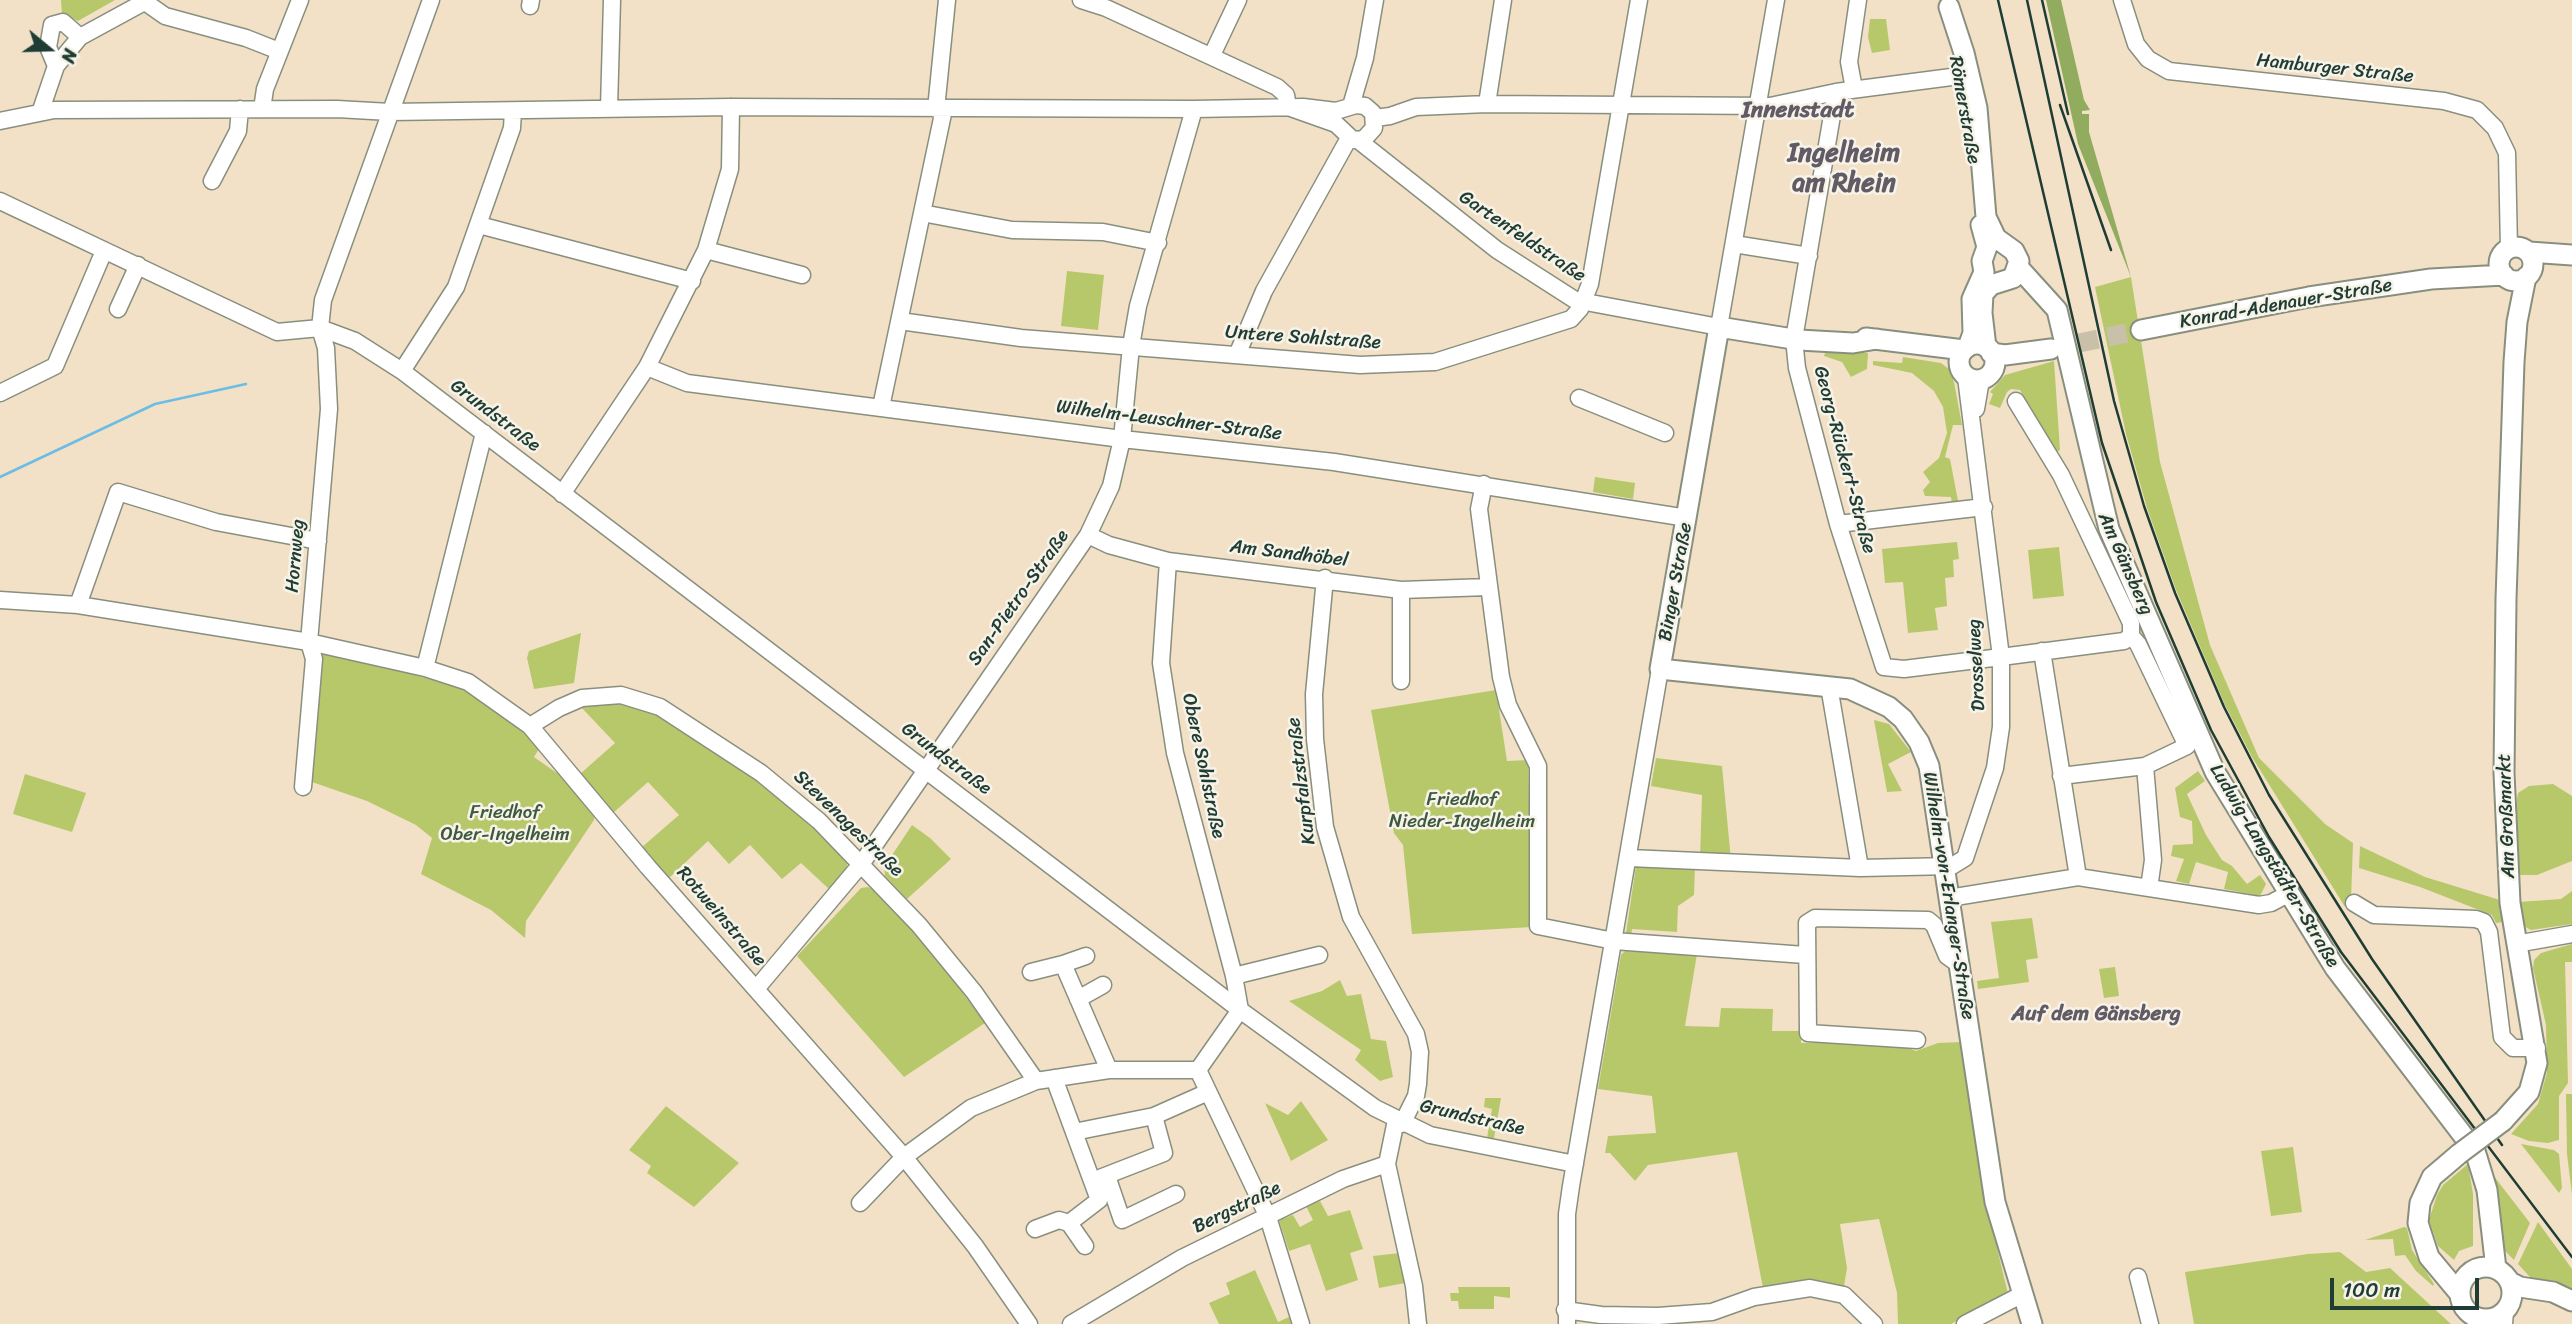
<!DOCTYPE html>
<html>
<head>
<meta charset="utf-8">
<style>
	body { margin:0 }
	#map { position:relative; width:2572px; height:1324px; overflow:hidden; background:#f3e1c7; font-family:Sriracha,sans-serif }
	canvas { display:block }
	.north { position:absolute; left:14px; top:14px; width:70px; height:70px; -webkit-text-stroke:5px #f7f3e8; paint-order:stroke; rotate:109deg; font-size:19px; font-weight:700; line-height:28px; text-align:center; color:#1f3d34 }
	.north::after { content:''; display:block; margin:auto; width:24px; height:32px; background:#1f3d34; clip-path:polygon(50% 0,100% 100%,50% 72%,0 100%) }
	.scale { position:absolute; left:2330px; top:1278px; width:149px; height:32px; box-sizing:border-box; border:4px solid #1f3d34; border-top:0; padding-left:9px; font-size:21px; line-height:24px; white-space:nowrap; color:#1f3d34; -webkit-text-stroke:5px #f7f3e8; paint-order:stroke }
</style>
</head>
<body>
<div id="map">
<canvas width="2572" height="1324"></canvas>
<div class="north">N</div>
<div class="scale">100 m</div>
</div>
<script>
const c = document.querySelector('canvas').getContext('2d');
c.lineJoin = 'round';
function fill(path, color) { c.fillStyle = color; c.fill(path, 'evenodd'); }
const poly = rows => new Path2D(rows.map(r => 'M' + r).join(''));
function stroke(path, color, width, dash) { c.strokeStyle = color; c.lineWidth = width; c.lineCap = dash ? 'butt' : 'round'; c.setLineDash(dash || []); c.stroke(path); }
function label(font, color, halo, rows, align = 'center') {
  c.font = font + ' Sriracha,sans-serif'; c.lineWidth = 5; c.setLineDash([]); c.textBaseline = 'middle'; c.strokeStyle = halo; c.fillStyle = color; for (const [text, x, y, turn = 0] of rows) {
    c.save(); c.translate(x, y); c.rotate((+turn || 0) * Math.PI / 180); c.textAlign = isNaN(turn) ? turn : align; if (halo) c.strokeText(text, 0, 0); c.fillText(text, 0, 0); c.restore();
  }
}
fill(poly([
	[61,0,115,0,78,21,62,14],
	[1870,19,1886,19,1890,50,1872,53,1868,37],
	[1067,271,1104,275,1098,330,1061,326],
	[2131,277,2160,462,2210,645,2259,758,2325,824,2353,843,2351,901,2345,907,2252,757,2225,705,2176,590,2147,508,2126,434,2095,287],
	[1826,350,1868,353,1867,369,1851,377,1842,362,1824,356],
	[1903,357,1941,363,1950,370,1954,382,1962,425,1953,425,1945,457,1950,459,1958,501,1952,504,1951,497,1925,496,1923,490,1930,482,1923,472,1939,458,1947,433,1943,407,1934,391,1912,373,1873,365,1873,361,1902,363],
	[2054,361,2060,450,2057,452,2020,390,2011,389,2007,392,2000,408,1989,404,1993,394,1990,392,2005,375],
	[1595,477,1635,483,1633,499,1593,492],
	[1957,542,1959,559,1953,560,1954,577,1945,578,1947,606,1935,608,1938,630,1908,633,1903,582,1885,583,1882,549],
	[2059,547,2064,596,2033,599,2028,550],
	[581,633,574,683,534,689,527,658,529,651],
	[322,649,465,689,528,736,539,749,534,757,564,778,594,814,594,820,526,921,525,938,491,910,421,874,432,838,416,825,367,801,309,781],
	[1496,690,1507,761,1528,760,1532,927,1412,934,1403,845,1394,833,1371,710],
	[620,701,654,711,749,772,800,813,847,858,847,870,830,890,801,863,782,879,750,845,729,864,708,841,669,878,642,847,679,815,648,782,613,813,580,774,615,743,580,706],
	[1874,720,1889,724,1911,752,1888,764,1902,791,1887,792],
	[1656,758,1722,766,1731,860,1700,859,1702,795,1651,786],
	[2198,771,2205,781,2187,794,2206,835,2222,860,2232,866,2247,884,2260,875,2266,884,2260,896,2224,889,2228,872,2196,862,2189,884,2176,881,2184,859,2171,856,2173,845,2193,844,2192,821,2180,817,2175,788],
	[25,774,86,793,72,832,13,814],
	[2553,784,2572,796,2572,861,2537,875,2518,875,2515,813,2518,793,2529,786],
	[912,825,930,838,951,859,907,899,885,876,884,867],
	[2360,846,2425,877,2500,900,2502,922,2496,923,2492,915,2420,887,2359,868],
	[1695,865,1694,895,1678,906,1677,932,1632,929,1631,937,1626,933,1636,866],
	[868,887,875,890,934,954,985,1023,904,1077,797,956,861,888],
	[2572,891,2572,924,2531,930,2522,925,2519,902,2561,899],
	[2032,918,2038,958,2026,960,2029,982,1978,989,1977,981,1999,978,1991,922],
	[2572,944,2572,962,2565,962,2568,1083,2559,1096,2559,1140,2548,1143,2529,1141,2511,1134,2538,1104,2547,1073,2546,1025,2533,968,2534,960,2541,953],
	[1625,951,1697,954,1685,1026,1719,1027,1721,1008,1773,1009,1772,1031,1801,1031,1801,1043,1895,1043,1916,1051,1938,1043,1962,1042,1981,1181,2008,1294,1951,1324,1898,1324,1897,1293,1879,1219,1840,1224,1847,1268,1843,1292,1763,1288,1737,1152,1648,1165,1635,1181,1610,1153,1605,1153,1608,1136,1656,1133,1652,1096,1598,1089,1621,955],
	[2115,967,2119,996,2104,998,2099,969],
	[1340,980,1347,996,1361,994,1371,1039,1386,1041,1393,1077,1380,1081,1355,1060,1361,1050,1289,1001,1322,991],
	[2566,1094,2572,1094,2572,1195,2567,1154],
	[1485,1098,1501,1098,1494,1138,1487,1138,1492,1109,1484,1107],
	[1301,1101,1328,1140,1291,1161,1265,1103,1288,1115],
	[666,1106,739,1163,694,1207,647,1173,651,1166,629,1150],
	[2521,1144,2554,1150,2559,1154,2562,1188,2559,1193],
	[2293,1147,2302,1212,2271,1216,2261,1151],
	[2468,1164,2473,1194,2473,1246,2459,1251,2454,1260,2438,1246,2429,1220,2437,1195,2443,1185],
	[2490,1171,2530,1223,2514,1260,2502,1248,2495,1195,2497,1194],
	[1320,1201,1328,1216,1350,1210,1363,1249,1350,1253,1358,1280,1326,1291,1310,1244,1289,1251,1279,1220,1293,1215,1300,1227,1313,1220,1306,1206],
	[2538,1222,2572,1269,2572,1292,2530,1282,2530,1277,2518,1264],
	[2404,1227,2407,1228,2412,1250,2434,1284,2433,1286,2416,1271,2405,1255,2395,1256,2393,1239,2365,1240],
	[2340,1252,2366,1272,2390,1268,2451,1324,2194,1324,2185,1272,2308,1254],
	[1400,1253,1405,1283,1379,1288,1373,1256],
	[1255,1270,1278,1322,1289,1317,1292,1324,1219,1324,1209,1303,1230,1294,1226,1283],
	[1458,1287,1510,1287,1510,1298,1494,1296,1494,1309,1459,1309,1458,1301,1451,1301,1450,1293,1459,1293]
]), '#b7c86b');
fill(poly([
	[2046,0,2061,0,2084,100,2090,110,2082,111,2082,114,2089,114,2089,132,2131,277,2078,144]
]), '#91ac5f');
stroke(poly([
	[0,477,155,404,246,384]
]), '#6bbde6', 2.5);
stroke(poly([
	[2051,349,2141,330]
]), '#c9c0aa', 19, [19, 10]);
const minor = poly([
	[1081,0,1106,8,1277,87,1286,95,1288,107],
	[2122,0,2136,44,2148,59,2169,71,2444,101,2477,110,2495,128,2507,153,2509,249],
	[145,2,165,16,246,38,279,51],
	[530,6,531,0],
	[1212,55,1238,0],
	[56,66,48,47,52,25,63,22,80,37],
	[1854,89,1849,62,1858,0],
	[1836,92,1794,339,1797,368,1838,524,1884,667,1904,669,2001,657,2124,641,2131,636],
	[1487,104,1503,0],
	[1351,106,1365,58,1375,0],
	[609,108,612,0],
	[262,109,265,89,300,0],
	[936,109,947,0],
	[41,110,56,66,80,37,148,0],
	[1375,118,1390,116,1416,107,1487,104,1770,106,1836,92,1959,76],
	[0,121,54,110,337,109,390,112,731,107,1194,109,1303,107,1336,111,1356,105,1365,106,1373,113,1374,128,1364,139,1353,140,1336,124,1288,107],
	[1358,140,1497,250,1575,300,1719,327,1776,0],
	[212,181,238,131,240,109],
	[0,201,277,332,320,328,355,341,402,371,1240,1010,1375,1108,1430,1135,1575,1164],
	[922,213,1012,230,1103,232,1158,243],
	[479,225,692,281],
	[1734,244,1809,256],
	[706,250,802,275],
	[118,309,138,265],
	[900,321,1021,338,1360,365,1435,362,1571,319,1580,309,1590,284,1639,0],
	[1237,355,1264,291,1349,138],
	[647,367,687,383,1122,439,1334,462,1687,518],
	[402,371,456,287,512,128,513,111],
	[0,393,55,366,104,251],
	[1579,398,1665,433],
	[2016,401,2061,475,2131,623,2131,636,2138,644,2187,746,2145,766,2061,776],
	[881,407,944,109],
	[1976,409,1981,380],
	[1484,484,1479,509,1501,677,1508,705,1538,766,1538,926,1614,941,1805,955],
	[562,494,647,367,706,250,730,169,731,107],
	[1838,524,1984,507],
	[1088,535,1109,545,1168,561,1401,590,1488,587],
	[1168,561,1161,663,1175,753,1234,976,1240,1010,1198,1070,1268,1217,1301,1324],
	[1325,578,1314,694,1315,739,1325,827,1351,917,1416,1034,1420,1052,1418,1084,1416,1096,1402,1124],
	[0,600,78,605,309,642,425,668,468,682,530,726,648,867,904,1157,975,1246,1029,1324],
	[78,605,118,492,216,522,318,541],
	[2042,651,2078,877],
	[425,668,484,433],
	[1401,681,1401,590],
	[1829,686,1860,868],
	[530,726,559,708,582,698,621,695,660,707,761,773,819,821,919,925,974,992,1036,1081],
	[2145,766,2153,860,2149,888],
	[303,787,314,659,309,642,329,409,326,348,320,328,323,300,431,0],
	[1629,858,1860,868,1952,866,1965,858,1995,768,2001,727,2001,657,1966,377],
	[1949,898,2078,877,2259,905,2271,903,2288,894],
	[2354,903,2374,915,2476,919,2484,922,2489,932,2502,1037,2513,1048,2537,1048],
	[2516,944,2572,934],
	[1063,964,1086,956],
	[1031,972,1063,964,1109,1070],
	[1234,976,1319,955],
	[756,989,862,863,1088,535,1111,486,1122,439,1131,346,1138,306,1194,109],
	[1078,999,1103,985],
	[1917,1040,1808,1033,1807,923,1815,918,1928,920,1934,925,1947,956,1954,961,1959,960],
	[1054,1078,1099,1200,1069,1223,1085,1246],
	[1154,1116,1208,1092],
	[1074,1132,1154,1116,1164,1153,1092,1181],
	[1387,1164,1414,1286,1418,1324],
	[1107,1176,1122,1220,1176,1194],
	[860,1203,904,1157,971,1108,1036,1081,1109,1070,1198,1070],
	[1035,1229,1059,1220,1069,1223],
	[2138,1277,2150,1324],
	[1565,1310,1601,1315,1658,1316,1712,1312,1754,1297,1810,1288,1844,1295,1874,1324],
	[2485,1319,2492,1324],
	[1071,1324,1182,1258,1343,1179,1387,1164,1396,1120],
	[1567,1324,1567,1214,1571,1186,1660,669],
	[1965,1324,2021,1295],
	[2504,1324,2505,1311]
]);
const major = poly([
	[1949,7,1964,53,1977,108,1986,217,1996,238,2014,251,2019,261,2013,278,1991,285,1983,294,1982,313,1986,347],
	'2499 264a17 17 0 1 1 34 0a17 17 0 1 1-34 0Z',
	[2529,252,2572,255],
	[2019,268,2057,310,2109,529,2215,772,2335,968,2475,1151,2487,1190,2496,1269],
	[2141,330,2309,297,2431,279,2504,275],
	[1866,338,1964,350],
	[1877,339,1853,343,1799,340,1719,327,1660,669,1850,689,1889,707,1903,719,1919,742,1929,766,1995,1202,2032,1324],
	'1959 362a18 18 0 1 1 36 0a18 18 0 1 1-36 0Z',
	[1968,347,1973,333,1972,299,1984,272,1982,261,1987,247,1981,225],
	[1991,353,2005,355,2051,349],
	[2503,1121,2529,1092,2537,1063,2510,903,2504,773,2506,599,2514,362,2517,322,2526,277],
	'2460 1293a26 26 0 1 1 52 0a26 26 0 1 1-52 0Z',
	[2510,1282,2520,1287,2553,1292,2572,1301],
	[2459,1293,2429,1257,2418,1223,2420,1203,2432,1177,2459,1154]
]);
stroke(minor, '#898f7e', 19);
stroke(major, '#898f7e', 23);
stroke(minor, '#fff', 16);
stroke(major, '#fff', 19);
stroke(poly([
	[1998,0,2102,443,2156,602,2211,730,2269,837,2341,952,2572,1257],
	[2027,0,2114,401,2144,506,2175,593,2224,707,2269,795,2372,959,2502,1145],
	[2042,0,2068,114],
	[2060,105,2111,250]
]), '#1f3d34', 2.5);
const majorBridge = poly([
	[2459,1154,2503,1121]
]);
stroke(majorBridge, '#898f7e', 23, []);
stroke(majorBridge, '#fff', 19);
label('19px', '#1f3d34', '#f7f3e8', [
	["Hamburger Straße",2335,69,6],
	["Römerstraße",1964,110,80],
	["Gartenfeldstraße",1522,237,34],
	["Konrad-Adenauer-Straße",2286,304,-10],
	["Untere Sohlstraße",1303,338,4],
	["Grundstraße",495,416,37],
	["Wilhelm-Leuschner-Straße",1169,421,7],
	["Georg-Rückert-Straße",1844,460,75],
	["Am Sandhöbel",1289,554,7],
	["Hornweg",296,556,-85],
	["Am Gänsberg",2125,564,66],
	["Binger Straße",1676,582,-80],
	["San-Pietro-Straße",1019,598,-55],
	["Drosselweg",1977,665,-93],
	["Grundstraße",946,759,37],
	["Obere Sohlstraße",1203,766,78],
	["Kurpfalzstraße",1302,781,-97],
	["Am Großmarkt",2507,816,-92],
	["Stevenagestraße",848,824,44],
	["Ludwig-Langstädter-Straße",2274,866,59],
	["Wilhelm-von-Erlanger-Straße",1948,896,81],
	["Rotweinstraße",721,917,49],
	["Grundstraße",1472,1118,13],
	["Bergstraße",1237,1208,-26]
]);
label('19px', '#3d593f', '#f7f3e8', [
	["Friedhof",1462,800],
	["Nieder-Ingelheim",1462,822],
	["Friedhof",505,813],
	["Ober-Ingelheim",505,835]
]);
label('bold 21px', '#605b65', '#f7f3e8', [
	["Auf dem Gänsberg",2096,1015]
]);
label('bold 23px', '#605b65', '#f7f3e8', [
	["Innenstadt",1798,111]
]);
label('bold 26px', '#605b65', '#f7f3e8', [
	["Ingelheim",1844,154],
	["am Rhein",1844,184]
]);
</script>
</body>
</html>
